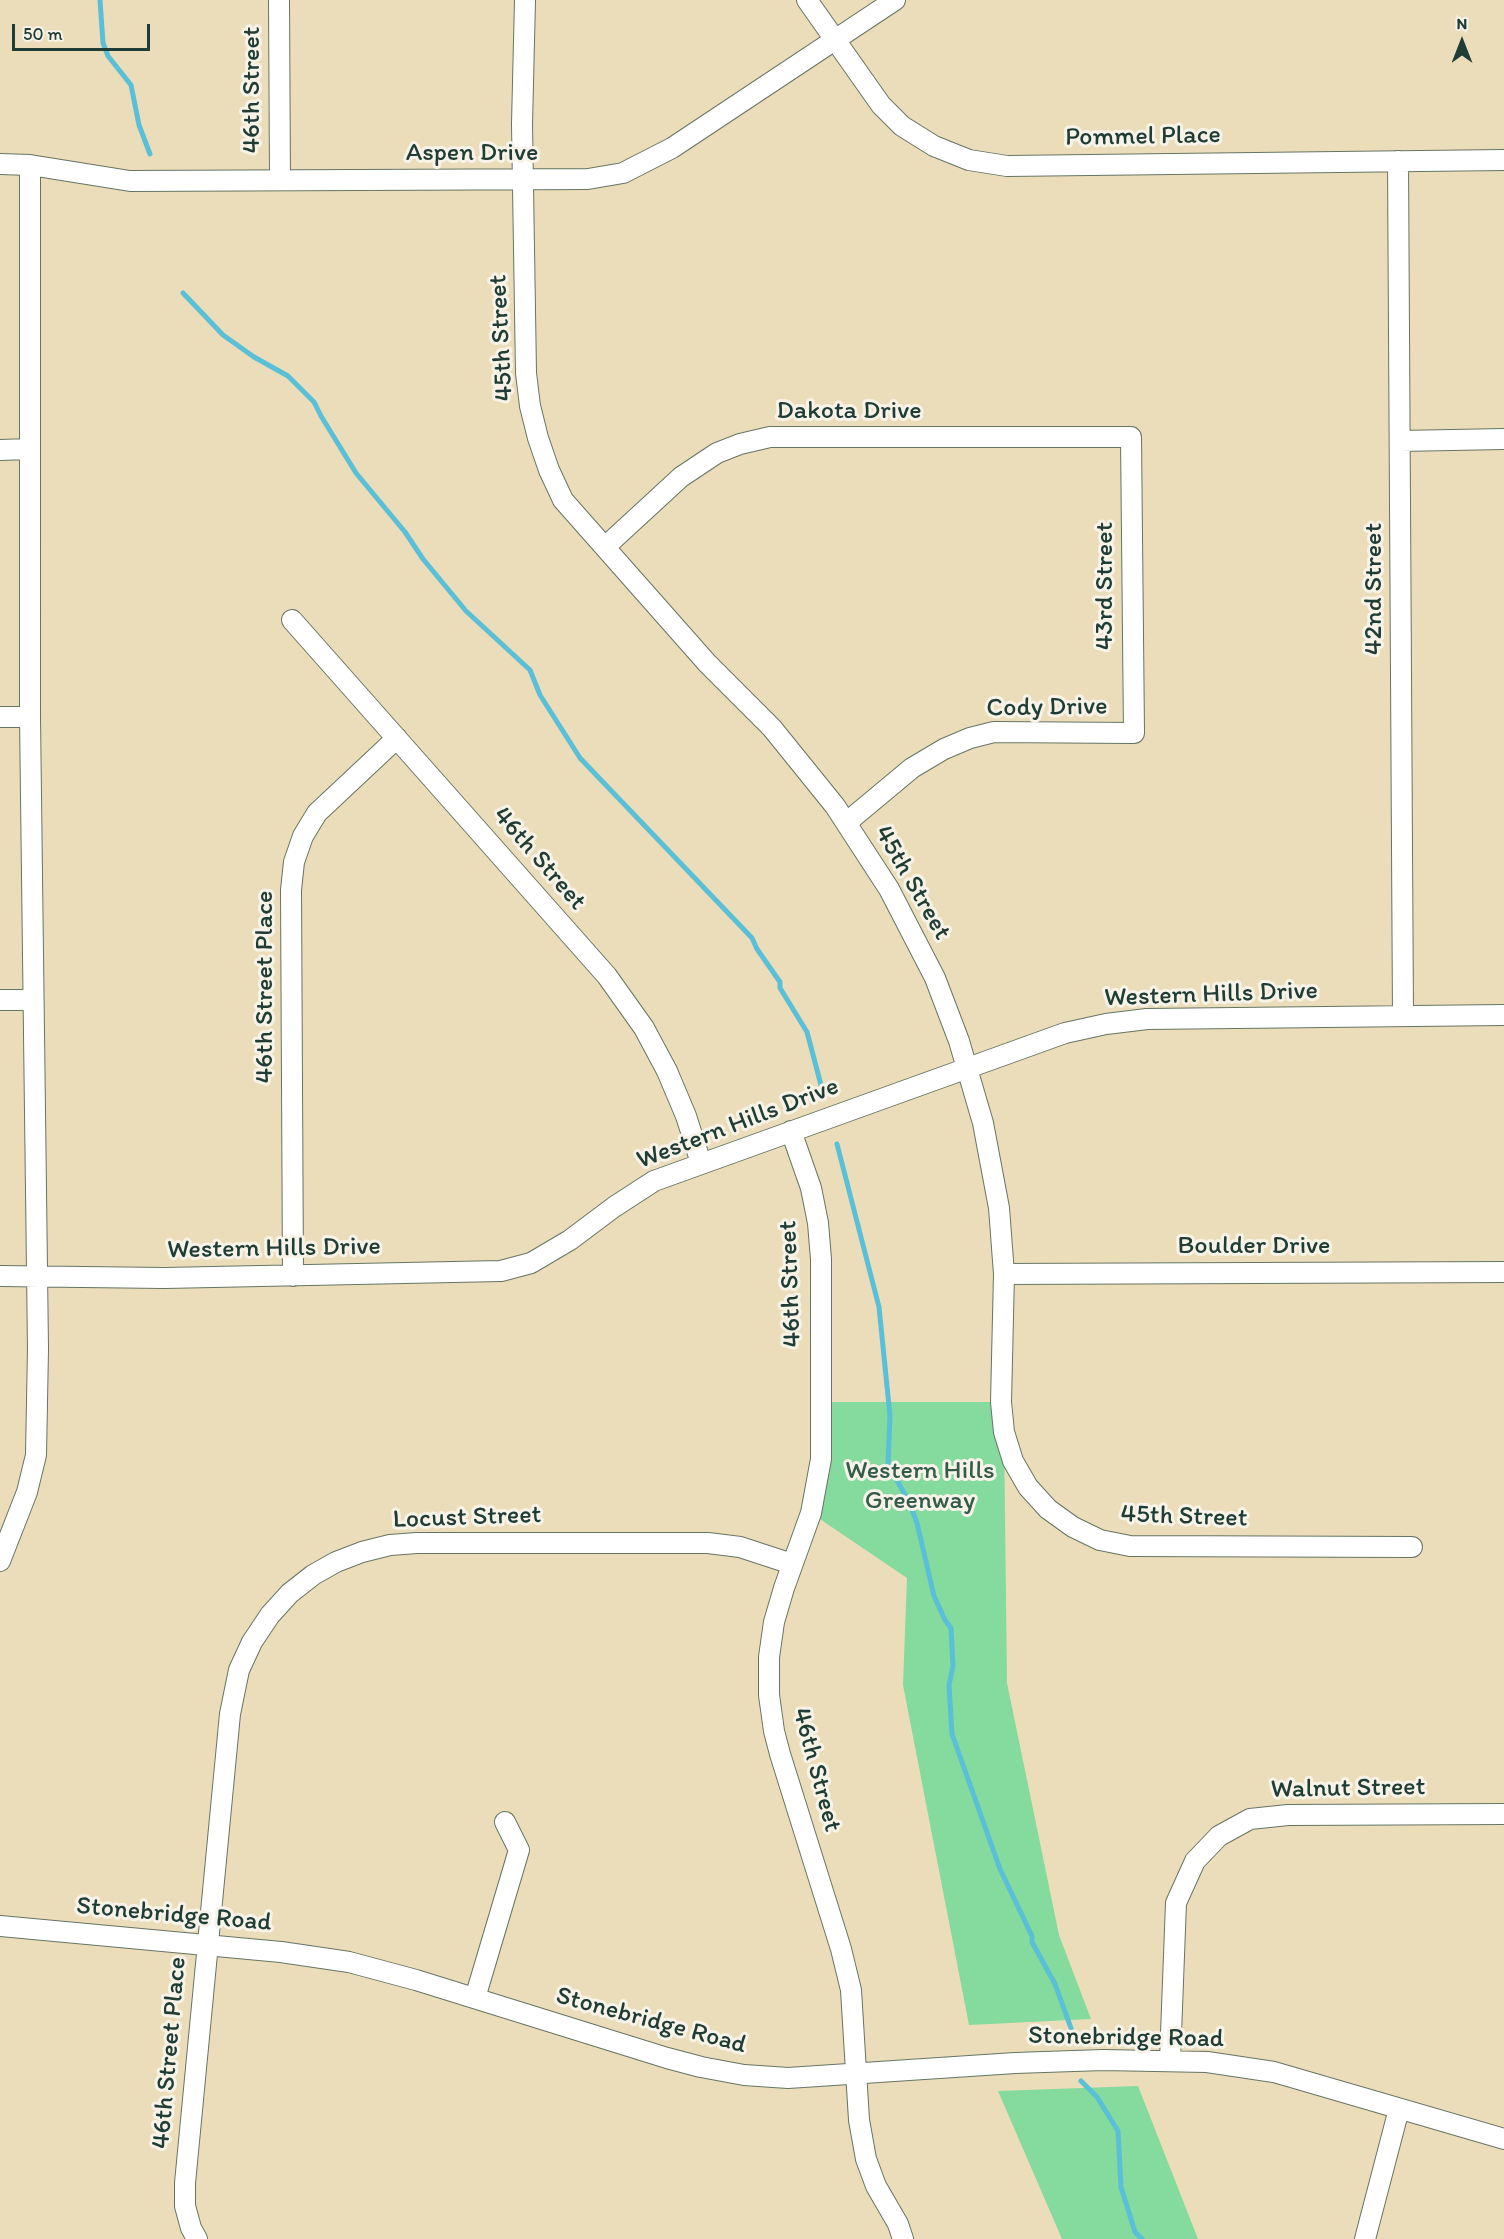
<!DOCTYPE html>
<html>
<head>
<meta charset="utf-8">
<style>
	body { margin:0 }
	#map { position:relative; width:1504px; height:2239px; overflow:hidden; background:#ebddba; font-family:Itim,sans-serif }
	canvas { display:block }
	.north { position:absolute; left:1432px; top:12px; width:60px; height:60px; -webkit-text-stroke:4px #f7f3e8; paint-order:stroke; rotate:0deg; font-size:16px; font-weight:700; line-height:24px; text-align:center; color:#1f3d34 }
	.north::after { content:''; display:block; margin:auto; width:21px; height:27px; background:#1f3d34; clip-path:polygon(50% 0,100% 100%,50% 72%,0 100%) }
	.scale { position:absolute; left:12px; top:24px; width:138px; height:27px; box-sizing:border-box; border:3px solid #1f3d34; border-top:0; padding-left:8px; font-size:18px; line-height:21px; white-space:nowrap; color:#1f3d34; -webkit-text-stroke:4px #f7f3e8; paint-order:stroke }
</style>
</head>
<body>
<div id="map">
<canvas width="1504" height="2239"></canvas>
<div class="north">N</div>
<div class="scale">50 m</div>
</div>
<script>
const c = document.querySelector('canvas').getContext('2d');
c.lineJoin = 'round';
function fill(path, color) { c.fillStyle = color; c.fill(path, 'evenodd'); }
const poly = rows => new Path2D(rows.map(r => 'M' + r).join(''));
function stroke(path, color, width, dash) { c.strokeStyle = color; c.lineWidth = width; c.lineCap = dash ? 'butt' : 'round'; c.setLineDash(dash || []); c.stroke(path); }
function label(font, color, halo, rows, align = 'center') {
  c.font = font + ' Itim,sans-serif'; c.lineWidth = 6; c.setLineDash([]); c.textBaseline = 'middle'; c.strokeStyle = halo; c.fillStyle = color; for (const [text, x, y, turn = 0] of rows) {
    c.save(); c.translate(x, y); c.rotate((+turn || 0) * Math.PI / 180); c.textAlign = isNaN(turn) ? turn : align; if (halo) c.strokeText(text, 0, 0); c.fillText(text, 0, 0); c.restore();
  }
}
fill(poly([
	[821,1402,1001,1402,1004,1432,1007,1683,1059,1935,1091,2019,969,2025,903,1685,907,1578,811,1513],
	[1138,2086,1198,2239,1062,2239,998,2091]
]), '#85da9d');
stroke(poly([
	[100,0,103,43,108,56,131,85,139,125,150,154],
	[183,293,223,335,254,357,288,376,314,402,321,416,356,473,405,532,423,559,466,611,530,670,540,695,580,758,752,938,757,949,780,982,780,988,807,1032,821,1085],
	[837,1144,879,1307,890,1416,888,1464,909,1502,917,1523,934,1596,945,1620,951,1628,953,1666,949,1685,952,1734,1000,1869,1032,1936,1032,1942,1055,1984,1076,2042],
	[1081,2081,1097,2097,1118,2131,1121,2187,1135,2232,1142,2239]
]), '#59c0d7', 5);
const minor = poly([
	[279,0,280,180],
	[525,0,522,124,526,373,530,406,538,438,549,470,563,500,707,663,772,728,835,806,889,889,935,978,959,1041,983,1123,999,1208,1004,1274,1001,1402,1004,1432,1013,1461,1028,1487,1048,1509,1073,1527,1100,1540,1130,1546,1412,1547],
	[807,0,881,105,902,126,934,146,969,160,1007,166,1504,160],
	[1398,161,1403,1016],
	[0,164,30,165,130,181,588,179,623,173,672,148,895,0],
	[1400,441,1504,439],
	[0,450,30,449],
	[605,547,681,477,717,453,740,444,770,437,1131,437,1134,733,994,732,970,738,944,749,912,768,846,823],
	[292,620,607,976,644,1028,667,1071,686,1116,701,1163],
	[0,717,30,717],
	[0,1000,33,1000],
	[791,1131,811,1188,818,1223,821,1259,821,1459,811,1513,784,1588,774,1622,769,1657,769,1695,774,1731,780,1754,841,1949,851,1990,859,2120,866,2159,876,2186,898,2224,903,2239],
	[1004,1274,1504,1272],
	[0,1276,165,1278,501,1271,531,1263,570,1240,614,1207,654,1181,1065,1033,1106,1024,1147,1019,1504,1015],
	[293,1276,291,890,294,862,303,836,317,813,397,738],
	[0,1561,27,1492,36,1455,38,1349,30,717,30,165],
	[0,1926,281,1952,349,1962,416,1980,667,2058,701,2067,744,2075,788,2078,1015,2063,1103,2060,1207,2062,1274,2072,1504,2139],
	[475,1998,519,1850,505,1822],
	[1170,2060,1176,1903,1195,1861,1219,1836,1250,1819,1288,1815,1504,1814],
	[197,2239,191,2228,185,2206,185,2183,230,1714,239,1670,252,1642,270,1615,290,1593,313,1575,336,1562,362,1552,390,1545,417,1543,708,1543,740,1547,792,1564],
	[1365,2239,1399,2109]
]);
stroke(minor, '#667563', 22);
stroke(minor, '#fff', 20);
label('26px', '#1f3d34', '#f7f3e8', [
	["46th Street",252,90,-90],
	["Pommel Place",1143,137,-1],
	["Aspen Drive",472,153],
	["45th Street",502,338,-93],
	["Dakota Drive",849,411],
	["43rd Street",1105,586,-90],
	["42nd Street",1374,589,-90],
	["Cody Drive",1047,708,-1],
	["46th Street",539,859,49],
	["45th Street",912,883,60],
	["46th Street Place",265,987,-90],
	["Western Hills Drive",1211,995,-2],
	["Western Hills Drive",738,1124,-21],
	["Boulder Drive",1254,1246],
	["Western Hills Drive",274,1249,-1],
	["46th Street",791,1284,-92],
	["45th Street",1184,1517,2],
	["Locust Street",467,1518,-2],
	["46th Street",816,1770,75],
	["Walnut Street",1348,1789,-1],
	["Stonebridge Road",174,1915,5],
	["Stonebridge Road",651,2021,15],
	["Stonebridge Road",1126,2038,1],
	["46th Street Place",170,2053,-85]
]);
label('26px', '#335c49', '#f7f3e8', [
	["Western Hills",920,1471],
	["Greenway",920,1501]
]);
</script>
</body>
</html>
